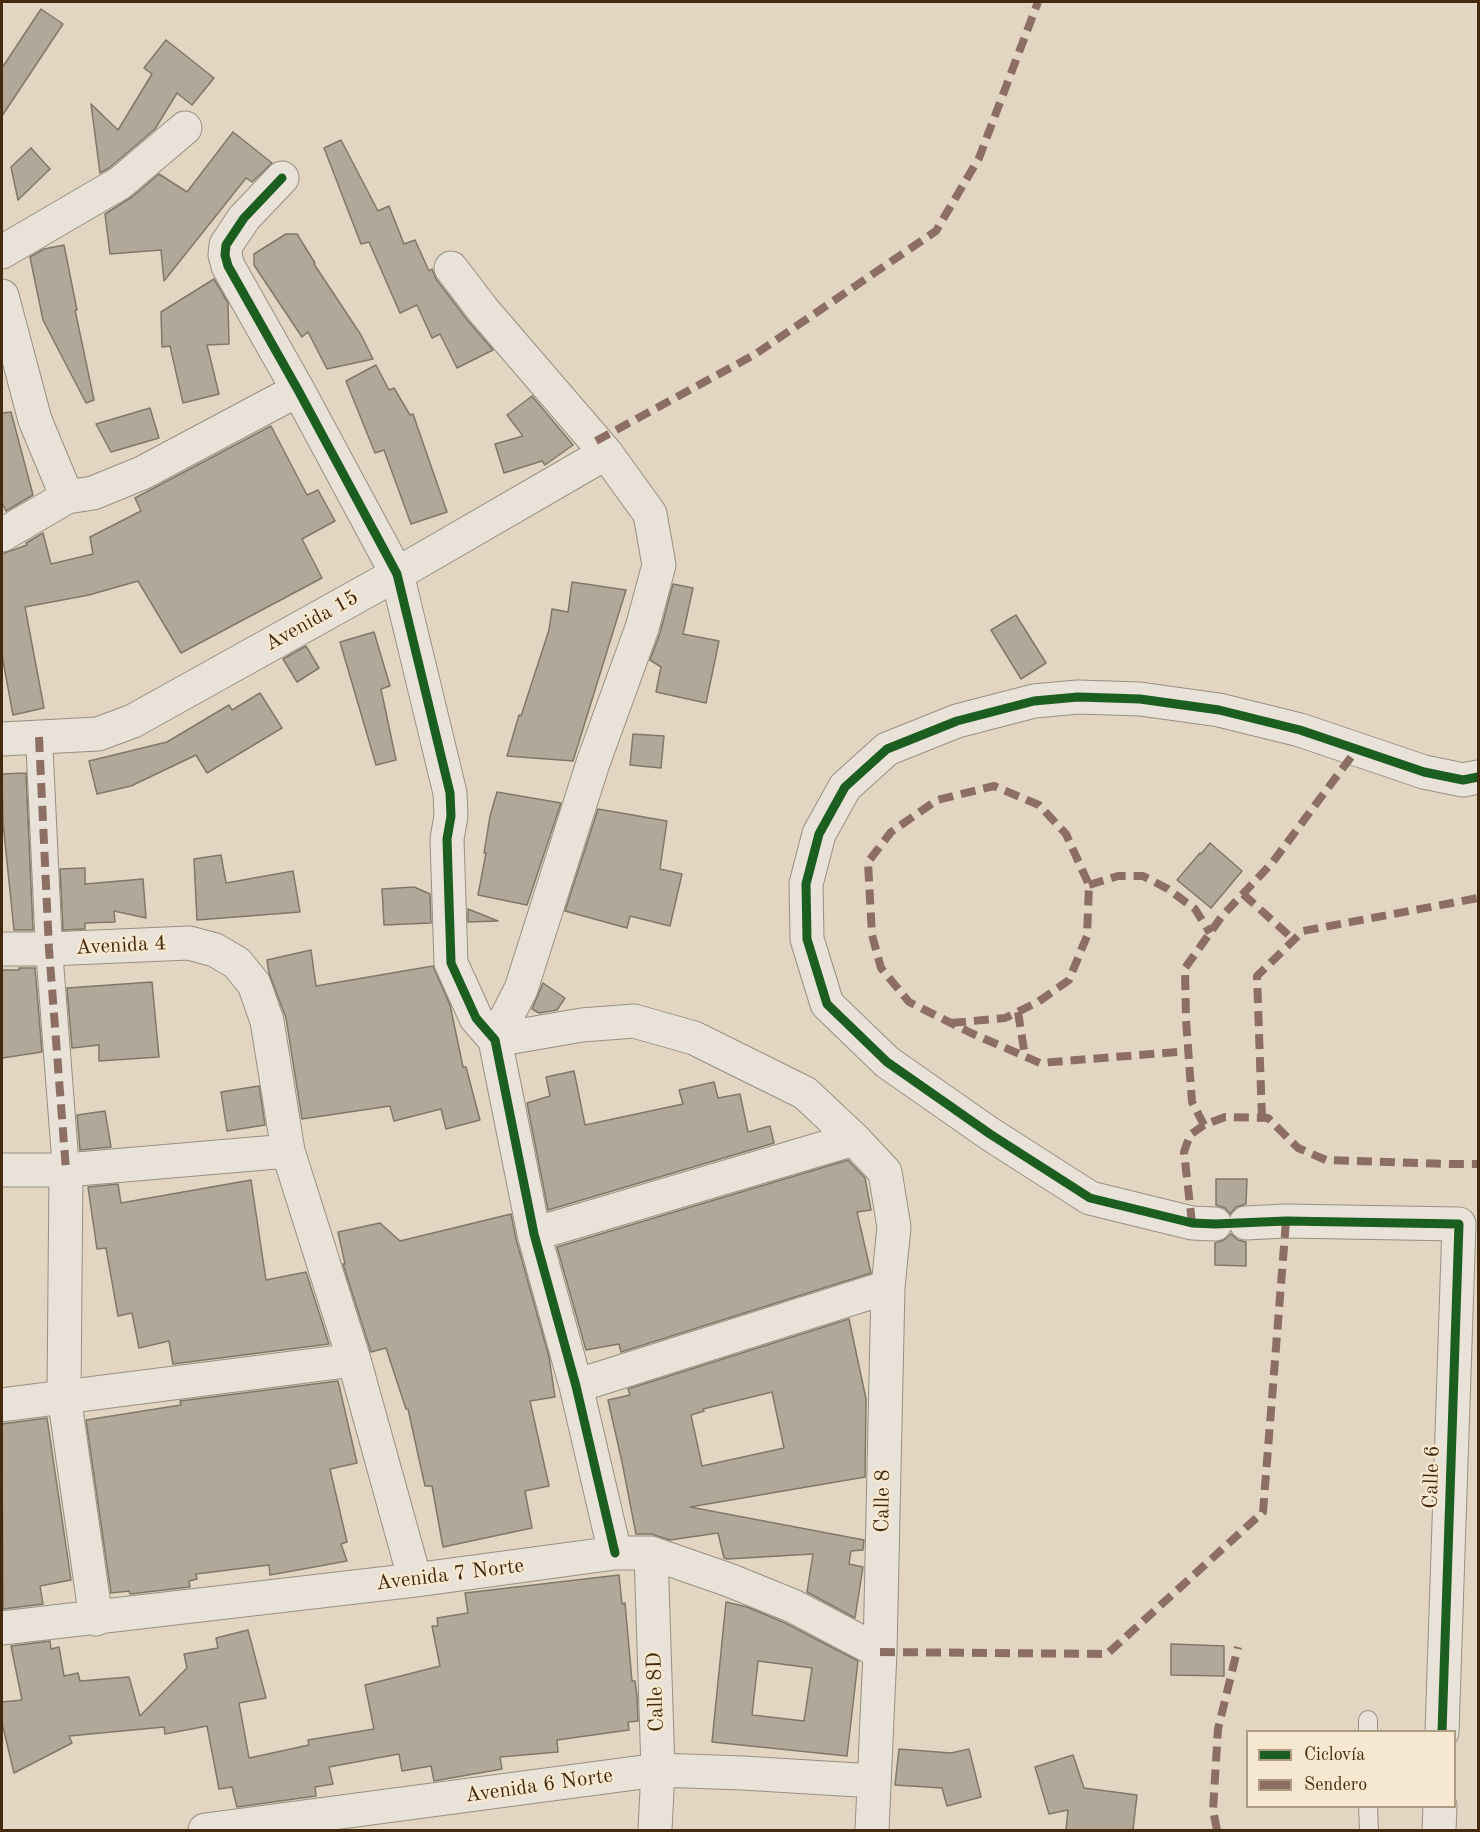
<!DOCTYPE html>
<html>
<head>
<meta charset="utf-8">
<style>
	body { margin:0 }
	#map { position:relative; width:1480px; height:1832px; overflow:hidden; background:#e2d6c3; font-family:"Old Standard TT",serif }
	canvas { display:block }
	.frame { position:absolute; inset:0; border:3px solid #432a0f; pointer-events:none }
	.legend { position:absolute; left:1246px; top:1730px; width:210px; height:78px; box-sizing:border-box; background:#f5e7d0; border:2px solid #ae9b83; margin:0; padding:8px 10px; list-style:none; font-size:18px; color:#432a0f }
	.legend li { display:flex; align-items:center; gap:12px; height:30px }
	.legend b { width:30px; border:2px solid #ae9b83 }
</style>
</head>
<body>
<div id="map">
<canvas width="1480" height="1832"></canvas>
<div class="frame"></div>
<ul class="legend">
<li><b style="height:8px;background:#1b5e20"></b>Ciclovía</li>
<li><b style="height:8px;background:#8d6e63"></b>Sendero</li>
</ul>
</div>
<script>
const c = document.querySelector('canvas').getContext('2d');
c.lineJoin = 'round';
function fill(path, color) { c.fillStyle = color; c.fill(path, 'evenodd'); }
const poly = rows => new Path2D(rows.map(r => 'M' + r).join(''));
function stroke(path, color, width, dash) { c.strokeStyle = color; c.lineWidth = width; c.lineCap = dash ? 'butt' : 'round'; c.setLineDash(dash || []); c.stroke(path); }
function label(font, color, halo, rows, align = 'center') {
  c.font = font + ' "Old Standard TT",serif'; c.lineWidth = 5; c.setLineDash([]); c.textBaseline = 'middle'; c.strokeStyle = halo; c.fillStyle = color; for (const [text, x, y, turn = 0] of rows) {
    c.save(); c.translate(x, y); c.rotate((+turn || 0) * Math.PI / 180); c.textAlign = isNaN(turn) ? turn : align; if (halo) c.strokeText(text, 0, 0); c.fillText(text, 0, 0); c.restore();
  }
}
const building = poly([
	[41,9,63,24,2,116,2,68,41,9],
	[166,40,214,78,192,105,177,93,155,129,109,168,100,173,91,104,118,130,152,74,144,68,166,40],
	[233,132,272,163,252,182,246,178,164,281,161,250,110,254,105,214,132,197,159,174,187,192,233,132],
	[341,140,378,211,389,206,404,244,415,240,429,271,432,269,436,279,468,321,493,350,457,368,440,334,432,338,417,305,400,313,369,242,361,244,324,148,341,140],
	[31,148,50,169,18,200,11,167,31,148],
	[286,234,297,234,315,263,314,264,361,335,373,359,327,369,308,332,302,337,254,265,254,254,286,234],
	[64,245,77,310,75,310,94,400,86,403,43,320,30,257,44,249,64,245],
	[214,279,228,303,229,344,207,345,219,394,183,403,170,346,162,347,161,312,214,279],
	[376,365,389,390,394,388,410,415,413,414,447,512,411,524,384,450,375,453,346,381,376,365],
	[532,396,573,445,545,465,542,461,504,473,495,444,523,436,507,415,532,396],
	[150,408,159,438,111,452,96,424,150,408],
	[11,412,33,495,6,511,2,503,2,413,11,412],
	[271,426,307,495,318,490,335,521,302,539,322,578,181,653,138,581,89,595,25,607,44,708,13,715,2,655,2,554,27,545,26,543,43,533,51,564,93,554,90,537,141,511,135,498,271,426],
	[572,582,626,590,573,761,507,756,519,715,521,716,549,630,552,609,568,612,572,582],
	[673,584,693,588,683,634,719,641,706,703,656,692,661,667,650,660,660,633,673,584],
	[1016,615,1046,663,1021,679,991,630,1016,615],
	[374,632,390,686,381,689,396,760,376,765,340,642,374,632],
	[306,646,319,668,297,682,283,659,306,646],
	[260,693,282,728,207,773,196,755,131,786,97,794,89,761,167,742,229,705,232,710,260,693],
	[633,734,664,736,661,768,630,765,633,734],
	[26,773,33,930,14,930,3,823,2,774,26,773],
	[497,792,561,803,527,905,478,895,486,853,484,853,490,816,497,792],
	[598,809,667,821,660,869,682,874,670,926,630,916,627,928,565,911,598,809],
	[1210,843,1242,871,1211,908,1177,880,1200,853,1201,854,1210,843],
	[221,855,226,883,293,871,300,912,197,920,194,859,221,855],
	[85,868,85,884,143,879,146,918,114,911,115,922,85,923,85,929,63,930,60,869,85,868],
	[414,887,430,894,431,923,384,925,382,889,414,887],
	[468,909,498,921,468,922,468,909],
	[311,950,316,986,433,966,450,1005,463,1067,466,1067,480,1120,446,1129,441,1109,394,1121,390,1106,302,1119,286,1018,269,973,267,960,311,950],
	[19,968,35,968,42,1052,2,1058,2,970,19,970,19,968],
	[152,982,159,1057,99,1061,99,1045,72,1048,67,988,152,982],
	[543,983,565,998,557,1010,539,1013,532,1009,543,983],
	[574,1071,585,1125,683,1104,679,1090,714,1082,718,1098,740,1094,748,1132,770,1126,774,1143,548,1210,527,1103,550,1096,546,1077,574,1071],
	[259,1086,265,1125,227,1131,221,1092,259,1086],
	[105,1111,111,1147,80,1150,77,1115,105,1111],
	[848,1160,865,1178,871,1210,857,1212,871,1273,621,1352,619,1344,586,1350,557,1247,848,1160],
	[1216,1179,1247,1179,1246,1204,1236,1207,1230,1214,1225,1208,1216,1205,1216,1179],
	[251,1180,266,1280,306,1272,329,1344,173,1364,169,1341,139,1348,132,1313,118,1316,106,1248,97,1249,88,1187,118,1184,121,1203,251,1180],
	[511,1214,516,1239,549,1357,555,1397,530,1401,549,1486,525,1491,532,1528,443,1547,432,1486,425,1486,408,1409,406,1409,386,1348,371,1352,343,1264,345,1264,338,1232,380,1223,400,1241,511,1214],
	[1231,1234,1238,1240,1246,1242,1246,1266,1215,1265,1215,1243,1224,1240,1231,1234],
	[849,1319,866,1399,865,1477,690,1507,864,1540,863,1550,851,1551,849,1564,863,1567,855,1618,807,1592,813,1554,727,1559,724,1558,718,1533,670,1540,651,1534,636,1534,622,1462,608,1400,630,1395,628,1389,849,1319],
	[772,1392,784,1448,702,1466,691,1415,704,1411,703,1409,772,1392],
	[338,1381,357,1463,330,1469,347,1542,341,1544,347,1561,270,1575,269,1565,196,1574,197,1579,189,1581,190,1587,130,1594,129,1591,111,1593,86,1420,181,1405,180,1401,338,1381],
	[47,1418,71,1580,40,1586,43,1604,3,1609,2,1424,47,1418],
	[619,1575,622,1604,625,1603,632,1681,635,1681,637,1696,638,1721,628,1722,629,1730,557,1740,558,1752,500,1757,502,1769,434,1781,431,1766,402,1771,399,1754,329,1767,333,1784,315,1787,316,1796,237,1807,232,1787,219,1789,207,1726,165,1734,164,1727,69,1736,72,1743,14,1773,2,1723,2,1702,22,1700,11,1646,50,1641,51,1649,59,1647,64,1676,78,1673,80,1681,129,1677,140,1716,187,1668,184,1654,218,1648,216,1638,248,1630,266,1698,239,1703,249,1758,309,1745,308,1740,374,1729,365,1685,440,1666,432,1626,438,1626,437,1618,468,1613,465,1593,619,1575],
	[726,1602,747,1607,785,1623,858,1661,847,1756,712,1742,726,1602],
	[758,1661,812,1668,804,1721,752,1715,758,1661],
	[1171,1644,1224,1646,1224,1676,1171,1675,1171,1644],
	[899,1749,951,1753,969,1749,981,1797,947,1806,942,1788,895,1785,899,1749],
	[1073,1755,1084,1788,1137,1795,1133,1830,1066,1830,1068,1810,1049,1814,1035,1767,1073,1755]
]);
fill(building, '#b2a89a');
stroke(building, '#817769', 1.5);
const service = poly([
	[1368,1720,1368,1732],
	[1368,1806,1369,1830]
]);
const pedestrian = poly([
	[39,737,49,949,66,1170]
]);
const minor = poly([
	[282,178,244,218,226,245,225,255,228,266,298,390,397,574,450,793,451,816,447,839,451,963,476,1018,495,1040,534,1234,576,1386,615,1553],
	[2,252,120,183,185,128],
	[451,268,483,310,606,453,650,514,659,565,642,628,593,763,521,989,495,1040],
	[2,296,35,420,67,497],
	[2,535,67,497,93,493,142,473,298,390],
	[2,739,98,734,133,721,397,574,606,453],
	[2,949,49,949,189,943,215,950,237,963,254,984,267,1021,288,1151,354,1360,415,1580],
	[495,1040,582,1025,634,1021,694,1038,805,1093,854,1139,885,1172,894,1227,888,1287,880,1652,872,1830],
	[2,1170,66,1170,288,1151],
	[66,1170,64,1396,96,1619],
	[1246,1223,1286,1221,1459,1224,1442,1732],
	[1215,1224,1192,1223,1090,1198,990,1134,887,1062,827,1004,807,939,806,884,819,834,845,787,887,749,957,721,1034,701,1078,697,1140,699,1219,710,1300,730,1424,772,1463,780,1478,777],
	[534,1234,854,1139],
	[576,1386,888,1287],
	[2,1405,354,1360],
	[651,1553,658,1770,655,1830],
	[2,1628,415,1580,615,1553,651,1553,729,1580,793,1606,880,1652],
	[205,1830,658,1770,743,1773,874,1781],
	[1439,1830,1440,1806]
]);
stroke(service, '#998e80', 20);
stroke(pedestrian, '#998e80', 28);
stroke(minor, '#998e80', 35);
stroke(service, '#e8e2d8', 18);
stroke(pedestrian, '#e8e2d8', 26);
stroke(minor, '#e8e2d8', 33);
stroke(poly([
	[596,441,754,355,936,231,979,158,1038,2],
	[39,737,49,949,66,1170],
	[1089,885,1118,876,1143,876,1168,889,1195,909,1210,933],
	[1243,894,1294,940],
	[1018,1012,1025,1056],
	[951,1023,1005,1018,1038,1002,1069,980,1087,936,1089,885,1066,834,1039,805,994,786,937,800,891,832,868,862,872,935,881,968,909,1002,971,1033,1040,1063,1189,1051],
	[1262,1118,1257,976,1303,931,1478,898],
	[1204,1125,1192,1102,1186,1020,1185,968,1222,916,1272,863,1357,749],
	[1192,1223,1184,1152,1190,1135,1204,1125,1225,1117,1268,1118,1298,1148,1326,1160,1451,1164,1478,1164],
	[880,1652,1107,1654,1263,1512,1286,1221],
	[1217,1830,1213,1810,1218,1729,1238,1647]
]), '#8d6e63', 8, [15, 8]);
stroke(poly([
	[282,178,244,218,226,245,225,255,228,266,298,390,397,574,450,793,451,816,447,839,451,963,476,1018,495,1040,534,1234,576,1386,615,1553],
	[1442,1732,1459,1224,1286,1221,1215,1224,1192,1223,1090,1198,990,1134,887,1062,827,1004,807,939,806,884,819,834,845,787,887,749,957,721,1034,701,1078,697,1140,699,1219,710,1300,730,1424,772,1463,780,1478,777]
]), '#1b5e20', 9);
label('21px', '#432a0f', '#f5e7d0', [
	["Avenida 15",312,621,-29],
	["Avenida 4",121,946,-3],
	["Calle 6",1432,1477,-88],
	["Calle 8",883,1501,-89],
	["Avenida 7 Norte",450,1575,-7],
	["Calle 8D",656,1692,-92],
	["Avenida 6 Norte",539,1786,-8]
]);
</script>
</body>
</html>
